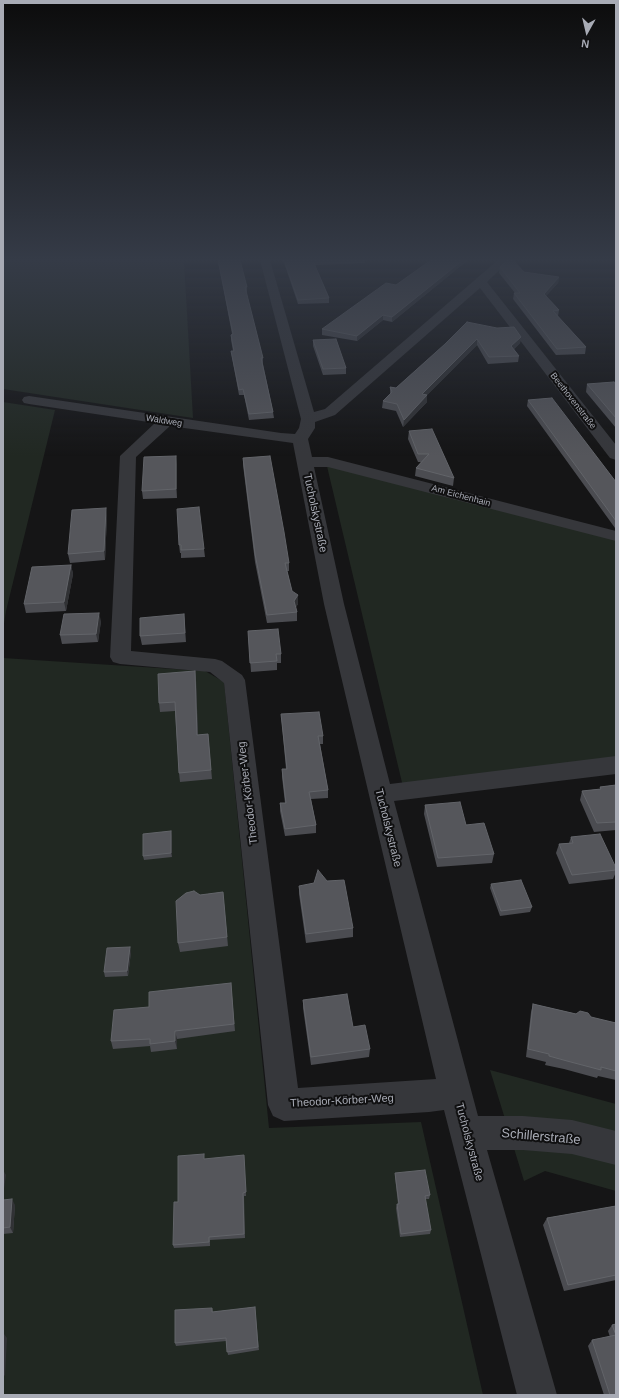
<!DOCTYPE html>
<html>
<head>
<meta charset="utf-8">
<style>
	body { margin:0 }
	#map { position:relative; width:619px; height:1398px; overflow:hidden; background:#151516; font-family:Arial,sans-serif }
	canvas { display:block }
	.frame { position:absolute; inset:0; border:4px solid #a8abb5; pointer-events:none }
	.north { position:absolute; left:567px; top:12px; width:40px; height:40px; -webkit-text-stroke:3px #101011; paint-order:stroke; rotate:188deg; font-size:11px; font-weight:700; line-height:16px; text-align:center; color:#a8abb5 }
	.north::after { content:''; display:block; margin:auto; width:14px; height:18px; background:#a8abb5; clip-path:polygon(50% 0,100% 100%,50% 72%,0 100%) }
</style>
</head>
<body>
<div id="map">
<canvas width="619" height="1398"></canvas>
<div class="frame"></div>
<div class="north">N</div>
</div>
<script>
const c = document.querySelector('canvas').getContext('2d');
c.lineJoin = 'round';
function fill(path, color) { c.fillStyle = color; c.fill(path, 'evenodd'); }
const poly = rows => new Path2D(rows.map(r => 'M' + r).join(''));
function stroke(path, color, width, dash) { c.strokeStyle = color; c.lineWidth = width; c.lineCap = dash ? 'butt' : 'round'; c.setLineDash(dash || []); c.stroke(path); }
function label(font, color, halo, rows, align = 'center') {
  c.font = font + ' Arial,sans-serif'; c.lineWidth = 4; c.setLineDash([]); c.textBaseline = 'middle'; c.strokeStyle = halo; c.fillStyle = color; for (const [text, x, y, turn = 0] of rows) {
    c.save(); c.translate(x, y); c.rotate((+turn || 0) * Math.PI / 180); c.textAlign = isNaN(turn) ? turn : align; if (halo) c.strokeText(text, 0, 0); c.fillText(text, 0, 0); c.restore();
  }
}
fill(poly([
	[3,260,184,260,193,418,3,389],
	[3,402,55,410,6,611,3,630],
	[326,462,616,536,616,765,404,791],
	[3,658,205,671,224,682,269,1128,421,1122,483,1395,3,1395],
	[490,1070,616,1104,616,1191,545,1171,524,1181]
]), '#212822');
fill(poly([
	[260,260,270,260,314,412,325,409,498,260,510,260,487,282,616,445,616,460,610,458,480,288,335,415,315,422,315,428,308,439,312,457,328,457,616,531,616,541,328,467,314,467,344,604,390,784,616,756,616,774,394,801,478,1116,523,1116,572,1120,616,1131,616,1165,572,1154,523,1150,487,1150,557,1395,517,1395,444,1110,429,1112,284,1121,273,1116,268,1105,224,683,210,672,120,664,113,662,110,657,120,456,155,423,29,404,24,403,22,400,24,397,29,396,281,433,295,434,299,428,301,419,260,260],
	[170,426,293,443,324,604,436,1079,298,1088,245,680,242,675,222,661,215,659,131,651,136,457,170,426]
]), '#36373b');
fill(poly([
	[218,260,240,260,247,287,247,292,246,292,263,358,263,364,273,412,274,418,249,420,244,395,239,395,232,357,231,351,233,351,231,340,231,335,232,334],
	[283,260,365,260,365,263,315,265,329,298,329,303,298,304],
	[431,260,468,260,392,322,383,320,357,341,322,335,322,329,396,285],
	[613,260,616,260,616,263],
	[500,267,524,272,559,277,558,283,546,296,559,310,558,316,586,347,585,354,556,355,513,299,514,293,515,293,499,273],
	[467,322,521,337,520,343,514,349,519,356,518,362,488,364,477,345,427,395,427,402,403,427,396,411,382,408,383,401,390,395,390,387,396,388,445,344],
	[313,340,346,368,346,374,323,375,313,346],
	[587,384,616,385,616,428,586,392],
	[528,400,616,482,616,528,615,528,527,406],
	[409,431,454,478,453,486,415,476,416,468,421,462,418,462,408,439],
	[243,458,289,563,289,571,287,571,292,591,298,604,296,607,297,612,297,621,267,623,255,562,243,465],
	[177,464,177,498,143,499,142,491],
	[107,516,105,560,70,563,68,554],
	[179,545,204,549,205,557,181,558,181,553,180,553],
	[71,565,73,574,66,611,26,613,24,604],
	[184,614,186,642,142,645,140,636],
	[101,621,98,642,62,644,60,635],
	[248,631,281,654,281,663,277,663,277,670,251,672],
	[195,671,196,680,198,735,208,734,212,779,180,782,179,773,175,711,160,712,159,703],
	[281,714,323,736,323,744,320,744,328,790,328,798,311,799,316,825,316,833,285,836,280,811,280,803,285,803,282,777,282,769,286,769],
	[616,785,616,830,594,832,580,800,582,791,600,789,600,787],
	[425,805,466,825,494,854,492,863,437,867,424,814],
	[172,836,172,857,144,860,143,856],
	[571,837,616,868,616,872,613,879,569,884,556,853,559,844,569,843],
	[491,884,532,907,530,912,500,916,490,888],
	[299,886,353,928,353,937,306,943,299,894],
	[223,892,228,946,180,952,178,943,200,895],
	[131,952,128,976,105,977,104,972],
	[231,983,235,1031,177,1039,177,1049,151,1052,150,1046,113,1049,111,1041,149,1007],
	[303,1000,353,1027,370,1049,369,1057,311,1065,303,1008],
	[533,1004,616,1023,616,1080,598,1076,597,1078,564,1069,545,1065,546,1062,526,1057,531,1012],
	[205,1159,244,1159,246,1196,244,1196,245,1238,210,1240,210,1246,174,1248,173,1245,178,1202],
	[395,1173,430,1195,429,1199,425,1199,431,1230,430,1234,400,1237,396,1208,397,1204,398,1204,395,1177],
	[3,1200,15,1205,13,1233,3,1234],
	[616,1206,616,1280,564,1291,543,1225,547,1218],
	[255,1307,259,1350,228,1355,226,1341,176,1346,175,1343,212,1308,213,1312],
	[616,1324,616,1395,604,1395,588,1346,592,1340,610,1337,608,1331,612,1325]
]), '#4b4c51');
fill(poly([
	[463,260,468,260,392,322,392,317],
	[559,277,558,283,543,299,544,294],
	[383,315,383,320,357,341,357,336],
	[521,337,520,343,510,352,511,346],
	[477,339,477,345,421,401,422,394],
	[427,395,427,402,403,427,404,420],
	[176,456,177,464,177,498,176,489],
	[106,508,107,516,105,560,104,551],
	[71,565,73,574,66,611,64,602],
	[298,595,298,604,295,609,294,601],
	[99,613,101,621,98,642,96,634],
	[195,671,196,680,198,744,197,735],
	[171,831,172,836,172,857,171,853],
	[130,947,131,952,128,976,127,971],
	[175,1031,177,1039,177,1049,175,1041],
	[3,1170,6,1175,3,1196],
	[12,1199,15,1205,13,1233,10,1227],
	[4,1334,7,1338,5,1376,3,1374,3,1344]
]), '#313235');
const building = poly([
	[218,260,240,260,247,287,245,287,263,358,261,358,273,412,249,414,243,389,239,390,231,351,234,351,231,335,233,334,218,260],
	[284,260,333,260,313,261,329,298,298,300,284,260],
	[431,260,463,260,392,317,383,315,357,336,322,329,386,283,396,285,431,260],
	[507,260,513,260,524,272,559,277,544,294,559,310,553,311,586,347,557,349,514,293,520,293,500,267,507,260],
	[467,322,497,328,514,327,521,337,511,346,519,356,489,357,477,339,422,394,427,395,404,420,397,404,383,401,392,392,390,387,396,388,445,344,467,322],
	[336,339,346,368,323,369,313,340,336,339],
	[614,382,616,385,616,418,587,384,614,382],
	[552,398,616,482,616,521,528,400,552,398],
	[432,429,454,478,416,468,429,454,418,454,409,431,432,429],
	[176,456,176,489,142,491,144,457,176,456],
	[270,456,284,532,289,563,285,563,292,591,298,595,294,601,297,612,267,615,255,554,243,458,270,456],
	[199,507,204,549,181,550,181,545,179,545,177,509,199,507],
	[106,508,104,551,68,554,72,510,106,508],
	[71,565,64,602,24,604,32,567,71,565],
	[99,613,96,634,60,635,64,614,99,613],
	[184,614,185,633,140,636,140,618,184,614],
	[278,629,281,654,276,654,277,661,250,663,248,631,278,629],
	[195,671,197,735,208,734,211,770,179,773,175,702,159,703,158,674,195,671],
	[319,712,323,736,318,736,328,790,309,792,316,825,285,829,280,803,286,803,282,769,287,769,281,714,319,712],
	[616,785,616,822,597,823,582,791,601,789,600,787,616,785],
	[460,802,466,825,484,823,494,854,438,858,425,805,460,802],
	[171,831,171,853,143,856,143,834,171,831],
	[600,834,616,868,616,870,572,875,559,844,573,843,571,837,600,834],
	[318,870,327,881,344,880,353,928,306,934,299,886,314,883,318,870],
	[521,880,532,907,501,911,491,884,521,880],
	[194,891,200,895,223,892,227,937,178,943,176,901,186,893,194,891],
	[130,947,127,971,104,972,107,948,130,947],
	[231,983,234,1024,175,1031,175,1041,150,1044,150,1039,111,1041,114,1010,149,1007,149,992,231,983],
	[347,994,353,1027,365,1025,370,1049,311,1057,303,1000,347,994],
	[533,1004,576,1014,580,1011,588,1013,591,1017,616,1023,616,1071,601,1067,601,1070,567,1061,549,1056,549,1054,528,1049,533,1004],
	[204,1154,204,1159,244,1155,246,1192,243,1193,244,1234,209,1237,209,1242,173,1245,174,1202,178,1202,178,1156,204,1154],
	[425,1170,430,1195,425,1196,431,1230,401,1234,397,1204,399,1204,395,1173,425,1170],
	[12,1199,10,1227,3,1228,3,1200,12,1199],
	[616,1206,616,1275,568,1285,547,1218,616,1206],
	[255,1307,258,1347,227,1352,226,1338,175,1343,175,1310,212,1308,212,1312,255,1307],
	[616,1324,616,1335,612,1325,616,1324],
	[616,1335,616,1395,610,1395,592,1340,616,1335]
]);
fill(building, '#55565b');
stroke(building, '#626469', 1);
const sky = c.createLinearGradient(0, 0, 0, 456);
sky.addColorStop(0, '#0c0c0c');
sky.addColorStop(0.57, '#353b47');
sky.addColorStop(1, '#353b4700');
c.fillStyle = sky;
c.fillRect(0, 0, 619, 456);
label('9px', '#a8abb5', '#101011', [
	["Beethovenstraße",573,401,52],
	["Waldweg",164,421,9],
	["Am Eichenhain",461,496,15]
]);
label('11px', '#a8abb5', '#101011', [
	["Tucholskystraße",315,513,78],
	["Theodor-Körber-Weg",248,793,-97],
	["Tucholskystraße",388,828,76],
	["Theodor-Körber-Weg",342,1101,-3],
	["Tucholskystraße",469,1142,75]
]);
label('13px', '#a8abb5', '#101011', [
	["Schillerstraße",541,1137,5]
]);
</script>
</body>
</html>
